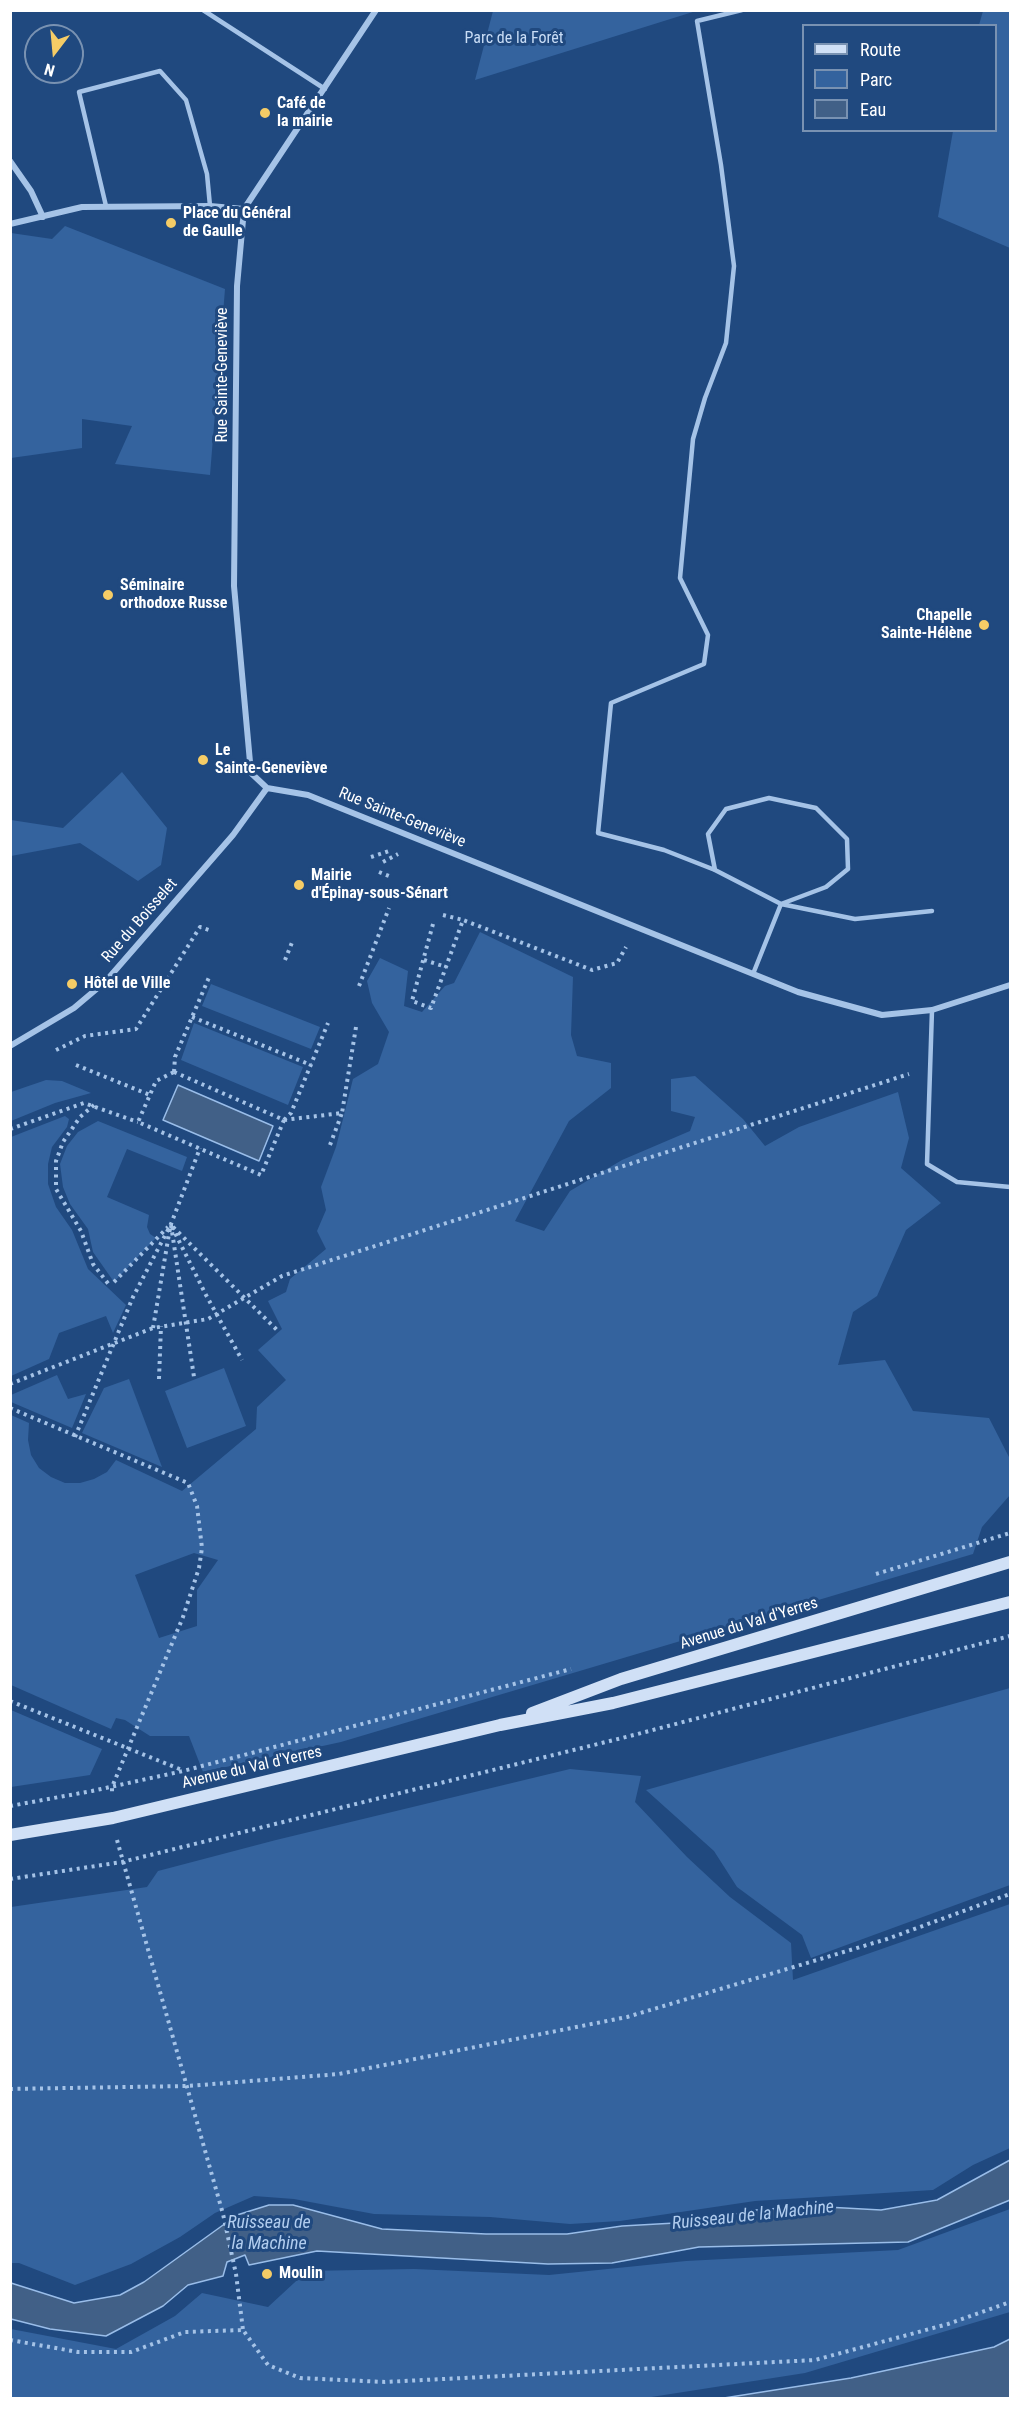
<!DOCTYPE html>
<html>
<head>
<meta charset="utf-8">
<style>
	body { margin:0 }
	#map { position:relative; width:1021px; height:2409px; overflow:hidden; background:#20497f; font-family:"Roboto Condensed",sans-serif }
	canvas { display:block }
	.frame { position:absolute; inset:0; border:12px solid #fff; pointer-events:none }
	.legend { position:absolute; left:802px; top:24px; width:195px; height:108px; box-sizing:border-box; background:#20497f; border:2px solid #7992b2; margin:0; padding:8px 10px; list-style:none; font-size:18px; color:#fff }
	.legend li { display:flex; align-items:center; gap:12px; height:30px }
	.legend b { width:30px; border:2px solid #7992b2 }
	.north { position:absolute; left:24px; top:24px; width:60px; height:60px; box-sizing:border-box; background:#20497f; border:2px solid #7992b2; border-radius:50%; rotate:196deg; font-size:16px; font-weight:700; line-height:24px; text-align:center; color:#fff }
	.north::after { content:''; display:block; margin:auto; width:21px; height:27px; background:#f5cc66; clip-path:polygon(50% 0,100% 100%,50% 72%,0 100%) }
</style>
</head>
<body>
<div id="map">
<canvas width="1021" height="2409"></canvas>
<div class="frame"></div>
<ul class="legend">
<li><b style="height:8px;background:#d0e0f6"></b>Route</li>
<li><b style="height:16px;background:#34639e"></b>Parc</li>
<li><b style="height:16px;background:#416087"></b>Eau</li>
</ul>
<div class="north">N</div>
</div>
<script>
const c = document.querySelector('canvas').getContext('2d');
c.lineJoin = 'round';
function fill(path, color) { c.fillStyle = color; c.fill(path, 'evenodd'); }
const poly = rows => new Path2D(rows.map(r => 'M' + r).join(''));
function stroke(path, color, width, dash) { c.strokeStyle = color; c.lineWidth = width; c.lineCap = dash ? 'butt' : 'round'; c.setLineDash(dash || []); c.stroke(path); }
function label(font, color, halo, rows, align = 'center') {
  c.font = font + ' "Roboto Condensed",sans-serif'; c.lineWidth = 6; c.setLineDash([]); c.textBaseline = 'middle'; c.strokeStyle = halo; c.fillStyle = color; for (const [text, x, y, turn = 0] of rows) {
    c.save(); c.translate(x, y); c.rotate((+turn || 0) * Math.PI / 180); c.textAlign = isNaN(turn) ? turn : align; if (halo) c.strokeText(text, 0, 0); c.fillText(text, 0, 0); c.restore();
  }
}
fill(poly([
	[493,11,493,10,696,11,475,80],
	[983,11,1010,11,1010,248,938,217,953,131,996,130,996,26,979,25],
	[65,226,225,289,210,475,115,464,132,426,82,419,82,448,11,458,11,233,52,239],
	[122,772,167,828,161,865,138,881,80,843,11,856,11,820,63,828],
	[480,932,573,977,571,1035,577,1056,611,1063,611,1088,569,1121,515,1221,544,1231,570,1191,622,1160,690,1131,695,1117,671,1111,671,1079,695,1076,743,1119,765,1146,799,1127,898,1092,909,1138,901,1168,941,1203,906,1230,877,1296,853,1312,838,1365,885,1360,913,1411,989,1418,1010,1459,1010,1495,982,1527,973,1554,341,1742,203,1772,189,1736,150,1736,125,1720,116,1718,111,1729,11,1685,11,1415,29,1423,28,1440,31,1455,39,1468,51,1477,65,1483,80,1483,94,1479,107,1472,116,1460,182,1491,256,1429,257,1407,286,1380,258,1350,282,1329,268,1301,286,1292,290,1279,326,1249,317,1231,326,1210,321,1187,336,1147,353,1079,378,1064,389,1032,372,1003,367,981,380,958,408,971,404,1006,422,1012,445,986,454,983],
	[194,1553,218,1560,197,1590,197,1626,159,1638,135,1575],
	[211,984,320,1027,311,1049,202,1006],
	[194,1023,303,1067,288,1105,181,1060],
	[46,1080,62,1081,91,1093,55,1103,11,1121,11,1092],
	[65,1116,69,1119,67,1127,52,1147,48,1164,48,1184,56,1207,72,1230,88,1269,126,1305,113,1333,106,1316,59,1333,49,1359,11,1376,11,1137],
	[98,1121,187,1157,182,1171,127,1149,107,1197,149,1215,147,1227,150,1234,156,1238,114,1282,93,1252,88,1229,70,1204,63,1187,60,1164,67,1146,78,1132],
	[224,1368,246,1426,187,1448,165,1391],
	[57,1375,68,1399,86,1394,72,1428,11,1402,11,1395],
	[129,1379,162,1467,82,1433,104,1388],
	[1010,1688,1010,1885,811,1958,802,1935,737,1887,714,1851,646,1790],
	[11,1710,102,1749,90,1775,11,1787],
	[570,1769,641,1776,635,1802,687,1857,730,1897,791,1943,793,1980,1010,1904,1010,2148,973,2165,933,2190,755,2201,620,2221,570,2224,490,2217,374,2214,294,2199,254,2196,215,2213,180,2237,131,2264,75,2285,19,2263,11,2263,11,1907,147,1887,158,1871,276,1840],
	[1010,2209,1010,2312,805,2373,645,2398,11,2398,11,2329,116,2349,175,2316,202,2293,268,2307,307,2271,414,2269,549,2275,686,2261,898,2250]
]), '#34639e');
const water = poly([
	[178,1085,273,1126,259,1161,163,1120,178,1085],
	[1010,2160,1010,2200,908,2242,699,2247,612,2263,548,2264,317,2251,249,2265,245,2255,227,2262,223,2276,188,2285,163,2306,106,2336,50,2329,11,2319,11,2283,74,2303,120,2295,144,2282,237,2215,269,2205,293,2205,382,2229,486,2234,567,2234,622,2226,693,2222,756,2210,808,2206,881,2210,937,2200,1010,2160],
	[1010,2339,1010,2398,724,2398,851,2378,994,2347,1010,2339]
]);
fill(water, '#416087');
stroke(water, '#99bde9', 1.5);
stroke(poly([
	[371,857,389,851],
	[383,862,398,854],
	[379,872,389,876],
	[443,915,463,920],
	[433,924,412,1001,431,1008,463,920,592,970,617,963,626,947],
	[285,960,293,940],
	[424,960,446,967],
	[359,986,389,908],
	[192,1017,311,1065],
	[56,1050,85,1036,136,1029,200,927,209,930],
	[76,1065,150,1095],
	[174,1072,284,1120,261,1175,138,1122,156,1081,174,1072],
	[174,1072,175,1057,210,975],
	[94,1105,80,1117,63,1142,56,1161,56,1189,81,1231,93,1264,110,1286],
	[284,1120,342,1113,356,1027],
	[284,1120,291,1113,328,1023],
	[10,1129,84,1103,138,1122],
	[330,1145,342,1113],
	[171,1225,194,1377],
	[172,1227,206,1295,242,1360],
	[173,1227,279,1332],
	[114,1282,168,1227],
	[153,1328,170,1228],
	[159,1379,161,1326],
	[10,1384,153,1328,208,1319,282,1276,909,1074],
	[10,1408,188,1483,197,1506,202,1548,199,1568,183,1617,112,1787,112,1794],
	[75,1437,133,1297,171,1224,200,1148],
	[876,1574,1010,1533],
	[10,1701,182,1770],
	[10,1806,92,1791,183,1771,571,1669],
	[117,1840,223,2214,236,2274,243,2330],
	[10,1879,122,1862,630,1736,1010,1636],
	[10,2089,188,2086,339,2074,627,2017,887,1939,1010,1894],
	[10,2340,78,2352,131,2352,185,2332,243,2330,268,2365,300,2378,385,2382,815,2360,948,2324,1010,2302]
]), '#a5c3e7', 4, [3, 4.5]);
stroke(poly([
	[203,10,325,89],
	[742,10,697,21,721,165,734,266,726,343,705,398,693,439,680,578,708,635,704,664,611,703,598,833,664,850,715,870,781,904,855,919,932,911],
	[106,206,79,92,160,71,186,100,207,174,210,206],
	[715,870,708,834,726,809,769,798,816,808,847,839,848,869,826,887,781,904,753,974],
	[932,1010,927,1164,957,1182,1010,1187]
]), '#a5c3e7', 4.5);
stroke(poly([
	[10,161,31,191,43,217],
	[244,209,237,286,234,586,251,773,267,788,308,795,798,992,882,1015,932,1010,1010,985],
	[10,224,82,207,210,206,244,209,376,10],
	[10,1046,74,1008,106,981,233,835,267,788]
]), '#a5c3e7', 6);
stroke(poly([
	[532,1713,621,1679,1010,1562],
	[10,1835,113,1818,500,1725,613,1703,1010,1602]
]), '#d0e0f6', 12);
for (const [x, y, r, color] of [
	[265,113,6,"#f5cc66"],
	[171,223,6,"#f5cc66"],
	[108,595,6,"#f5cc66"],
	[984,625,6,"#f5cc66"],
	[203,760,6,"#f5cc66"],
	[299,885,6,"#f5cc66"],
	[72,984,6,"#f5cc66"],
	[267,2274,6,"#f5cc66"]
]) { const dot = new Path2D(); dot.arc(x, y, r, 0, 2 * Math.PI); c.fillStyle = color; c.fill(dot); stroke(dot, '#20497f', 2); }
label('16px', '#c9ddf6', '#20497f', [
	["Parc de la Forêt",514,39]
]);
label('bold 16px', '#fff', '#20497f', [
	["Café de",277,104],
	["la mairie",277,122],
	["Place du Général",183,214],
	["de Gaulle",183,232],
	["Séminaire",120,586],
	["orthodoxe Russe",120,604],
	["Chapelle",972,616,"right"],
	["Sainte-Hélène",972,634,"right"],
	["Le",215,751],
	["Sainte-Geneviève",215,769],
	["Mairie",311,876],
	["d'Épinay-sous-Sénart",311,894],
	["Hôtel de Ville",84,984],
	["Moulin",279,2274]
], 'left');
label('16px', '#fff', '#20497f', [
	["Rue Sainte-Geneviève",223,375,-90],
	["Rue Sainte-Geneviève",402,818,22],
	["Rue du Boisselet",140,921,-49],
	["Avenue du Val d'Yerres",749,1624,-17],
	["Avenue du Val d'Yerres",252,1768,-13]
]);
label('italic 18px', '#b1cdef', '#20497f', [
	["Ruisseau de la Machine",753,2216,-6],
	["Ruisseau de",269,2223],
	["la Machine",269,2244]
]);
</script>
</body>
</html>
